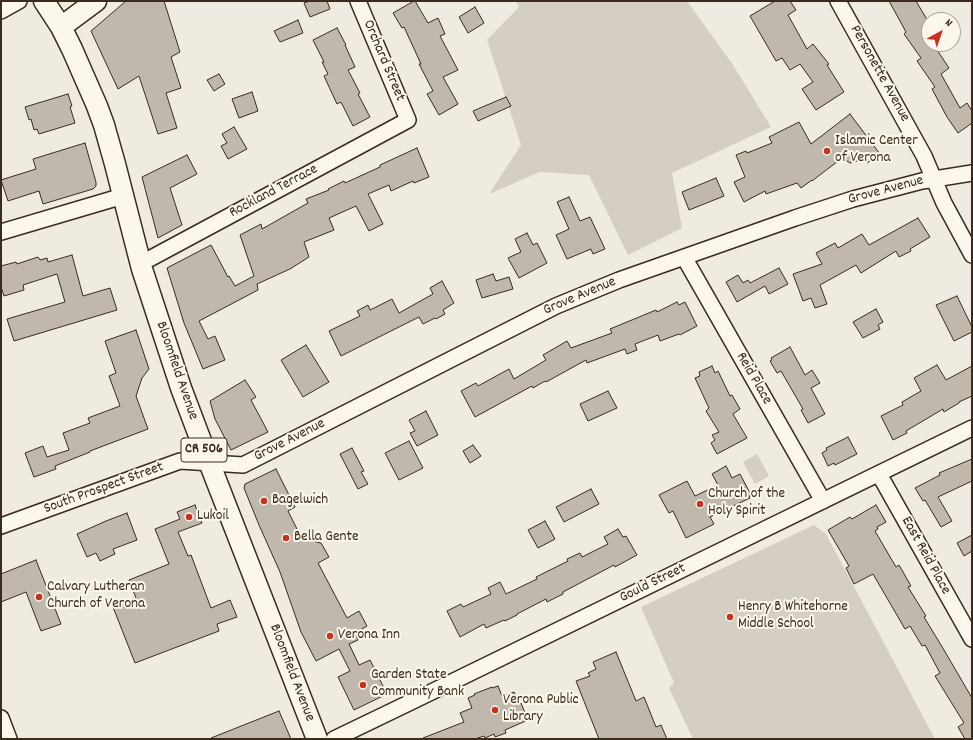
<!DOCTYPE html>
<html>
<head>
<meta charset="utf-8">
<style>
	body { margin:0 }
	#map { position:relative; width:973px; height:740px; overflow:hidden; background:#f0ebe0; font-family:Dekko,sans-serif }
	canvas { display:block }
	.frame { position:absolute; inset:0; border:2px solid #3b2a1e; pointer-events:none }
	.north { position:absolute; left:921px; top:12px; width:40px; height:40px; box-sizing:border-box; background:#fbf7ec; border:1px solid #aea59a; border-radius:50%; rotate:40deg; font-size:11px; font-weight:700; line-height:16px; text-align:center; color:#3b2a1e }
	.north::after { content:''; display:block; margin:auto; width:14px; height:18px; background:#c8321e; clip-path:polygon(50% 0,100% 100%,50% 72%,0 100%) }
</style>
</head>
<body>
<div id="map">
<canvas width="973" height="740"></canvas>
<div class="frame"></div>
<div class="north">N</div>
</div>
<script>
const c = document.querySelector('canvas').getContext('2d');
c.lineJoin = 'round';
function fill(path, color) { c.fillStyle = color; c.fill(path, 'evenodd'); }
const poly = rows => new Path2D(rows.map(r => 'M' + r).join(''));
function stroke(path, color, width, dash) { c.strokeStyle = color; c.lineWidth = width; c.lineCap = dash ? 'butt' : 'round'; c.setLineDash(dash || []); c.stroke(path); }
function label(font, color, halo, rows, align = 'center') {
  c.font = font + ' Dekko,sans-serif'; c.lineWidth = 4; c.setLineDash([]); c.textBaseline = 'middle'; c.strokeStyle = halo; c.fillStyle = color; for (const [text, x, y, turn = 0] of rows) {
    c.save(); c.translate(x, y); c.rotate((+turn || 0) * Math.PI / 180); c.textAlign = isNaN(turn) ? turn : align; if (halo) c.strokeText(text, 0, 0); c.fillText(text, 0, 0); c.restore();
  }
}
fill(poly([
	[516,1,687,1,733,65,771,127,672,173,682,228,628,255,589,175,540,172,489,194,521,145,487,40,519,7],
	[757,454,769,476,755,484,743,462],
	[814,525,826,534,935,739,693,739,669,688,674,683,641,607]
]), '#d5cec3');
const building = poly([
	[126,1,164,1,180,52,171,57,181,88,166,93,177,128,158,134,139,76,118,89,91,31,126,1],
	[310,1,327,1,330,9,310,17,304,3,310,1],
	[414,1,415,1,428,23,438,18,445,34,440,36,458,70,443,77,458,104,439,115,427,94,433,91,419,64,421,64,404,27,402,28,393,13,414,1],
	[775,1,790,1,796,10,788,15,807,49,813,44,829,64,827,65,844,92,816,110,802,89,813,82,800,64,790,70,782,58,776,61,750,16,775,1],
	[889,1,916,1,929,23,929,44,933,44,949,68,941,74,960,108,967,103,972,111,972,123,958,133,947,117,932,89,935,87,917,61,921,58,904,34,906,32,889,1],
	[475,7,484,23,468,33,459,17,475,7],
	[298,20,303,33,280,42,274,31,298,20],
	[337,28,346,45,345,45,355,67,348,70,360,93,358,94,370,117,353,126,341,102,337,104,324,76,328,74,322,62,324,62,313,40,337,28],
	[219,74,225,84,214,91,207,80,219,74],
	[252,92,258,111,239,118,232,99,252,92],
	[68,94,72,106,70,107,75,123,39,134,37,129,34,130,31,119,29,120,25,107,68,94],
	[506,97,511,106,478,121,473,111,506,97],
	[850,114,880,154,867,163,864,159,850,163,842,158,812,181,812,180,801,188,797,183,766,194,765,191,744,202,734,182,745,177,736,155,746,151,747,153,772,143,769,137,799,122,811,144,850,114],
	[234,127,247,149,228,159,221,146,227,143,222,134,234,127],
	[85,143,96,182,96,186,93,189,43,204,39,191,8,201,1,180,36,169,33,159,85,143],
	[417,148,429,177,414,183,413,181,391,191,389,185,368,194,383,224,369,231,356,206,329,218,334,230,304,242,309,257,290,269,257,284,258,290,199,321,208,339,215,336,225,360,203,369,184,323,167,268,211,245,228,277,229,276,235,286,254,276,240,235,261,224,262,229,308,203,306,199,329,190,328,189,344,181,345,183,380,167,380,165,417,148],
	[187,155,197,174,170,188,182,225,158,238,142,177,187,155],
	[716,178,724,196,689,210,682,192,716,178],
	[569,197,580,221,590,217,605,249,593,254,591,249,567,259,556,235,569,229,557,202,569,197],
	[918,218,930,237,910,249,911,251,899,257,896,251,861,273,856,265,820,285,827,304,815,308,811,298,803,301,793,274,822,264,816,253,835,243,838,248,862,234,869,245,918,218],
	[527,233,533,245,537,243,547,263,519,278,508,258,521,252,515,239,527,233],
	[72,255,83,296,110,288,117,310,14,341,7,319,65,302,57,274,23,285,24,290,4,296,1,287,1,266,16,262,17,264,38,257,40,260,47,258,48,262,72,255],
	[779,268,788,284,769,294,765,286,737,302,726,282,738,275,743,283,748,280,750,283,779,268],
	[493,274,496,281,509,277,513,289,482,298,476,280,493,274],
	[442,281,454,303,443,310,445,314,436,319,435,318,423,324,419,317,341,356,329,331,360,316,357,311,368,305,370,310,392,299,399,313,433,294,430,288,442,281],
	[957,296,972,327,972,332,954,341,936,305,957,296],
	[677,302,679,305,685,302,697,326,680,335,679,334,660,341,658,335,635,344,637,350,627,354,625,349,587,363,586,360,546,382,545,381,533,388,532,386,475,417,461,391,476,383,478,386,509,369,514,379,546,360,543,355,567,341,571,348,612,333,610,329,644,315,656,310,657,312,677,302],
	[876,309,883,322,878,325,880,329,863,338,853,322,876,309],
	[136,330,149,369,142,378,136,396,148,429,90,451,90,452,55,466,56,469,34,477,25,453,43,446,47,457,69,450,63,433,90,423,88,418,120,406,109,376,116,373,105,341,136,330],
	[306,345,329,382,303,397,281,360,306,345],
	[790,347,805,375,812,370,820,383,811,388,825,414,808,423,801,410,803,409,781,371,777,373,770,361,772,360,771,358,790,347],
	[937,365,946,380,972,366,972,396,959,402,959,403,944,412,943,409,906,431,907,433,893,440,881,416,903,405,902,402,921,391,914,378,937,365],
	[712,366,715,373,718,371,730,396,732,395,740,409,733,414,747,438,717,454,711,443,715,440,712,435,719,432,706,411,709,408,695,378,700,376,699,372,712,366],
	[245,380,256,397,251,400,268,432,231,450,215,419,210,401,245,380],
	[608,391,617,408,588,421,580,404,608,391],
	[426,411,438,435,417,446,410,433,415,431,409,420,426,411],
	[848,437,857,454,835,465,834,463,828,466,822,453,827,450,826,448,848,437],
	[409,441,423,468,399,480,385,453,409,441],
	[473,445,481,456,470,463,463,451,473,445],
	[352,448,364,471,361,472,368,484,358,489,340,454,352,448],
	[972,459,972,481,938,497,952,521,941,527,925,500,923,501,915,488,940,475,939,473,972,459],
	[726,466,732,478,740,474,751,495,749,495,750,498,710,517,714,524,686,538,673,511,669,513,659,495,687,481,695,496,718,485,712,474,726,466],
	[276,469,295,507,288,511,300,535,305,535,308,540,321,543,329,557,318,563,347,618,359,611,367,626,355,633,358,640,349,644,359,665,370,660,387,694,354,710,338,677,350,671,339,649,316,661,301,632,280,572,259,525,244,488,245,484,276,469],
	[591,489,599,504,564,522,556,507,591,489],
	[195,505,202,523,178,532,188,556,191,555,211,608,230,600,237,617,217,624,219,631,135,663,113,607,136,598,129,580,169,564,155,529,180,519,177,512,195,505],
	[876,505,886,522,877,527,878,529,875,531,896,567,899,565,911,586,908,587,926,616,924,617,944,650,972,698,972,739,965,739,958,727,964,723,935,676,940,673,925,645,922,646,910,626,905,629,873,574,854,584,846,568,849,566,828,530,850,517,852,519,876,505],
	[127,513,137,540,113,549,115,554,100,561,96,553,87,557,77,534,106,521,127,513],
	[545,521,555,539,538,548,528,530,545,521],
	[618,529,623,537,626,536,637,555,615,567,614,565,563,592,563,594,547,602,546,599,517,614,517,615,505,621,504,620,486,628,484,624,460,637,447,611,461,604,463,607,491,594,488,588,500,582,506,594,537,579,536,577,568,561,567,559,580,553,582,557,608,544,604,537,618,529],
	[972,535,972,551,964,556,957,543,972,535],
	[36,560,61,624,41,631,26,592,1,602,1,574,36,560],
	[616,652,636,701,644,697,656,727,661,725,667,739,599,739,576,681,590,676,588,673,596,669,593,662,616,652],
	[498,686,502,696,514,692,519,704,521,703,528,720,505,730,506,733,495,737,494,734,485,738,484,736,475,739,423,739,423,738,464,722,460,713,472,708,468,698,475,695,474,694,492,687,492,688,498,686],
	[279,711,291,739,211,739,211,738,279,711]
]);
fill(building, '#c0b8ad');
stroke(building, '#3b2a1e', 1);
const minor = poly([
	[838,1,924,156,944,203,972,255],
	[1,11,19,1],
	[1,232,123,196],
	[684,257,823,501],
	[140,264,408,120,358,1],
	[879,474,972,639],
	[1,526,180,461,243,465,556,306,619,280,795,218,853,199,922,181,972,173],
	[1,718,9,739],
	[334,739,415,700,972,428]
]);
const major = poly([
	[44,1,61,27,72,49,97,106,104,125,115,164,142,269,181,388,209,462,317,739],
	[61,27,96,1]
]);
stroke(minor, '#3b2a1e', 18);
stroke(major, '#3b2a1e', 23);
stroke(minor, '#fbf7ec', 15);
stroke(major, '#fbf7ec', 20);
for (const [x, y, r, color] of [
	[827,151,4,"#c8321e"],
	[264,501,4,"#c8321e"],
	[700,504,4,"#c8321e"],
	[189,517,4,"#c8321e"],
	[286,538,4,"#c8321e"],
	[39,597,4,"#c8321e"],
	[730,617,4,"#c8321e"],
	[330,636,4,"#c8321e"],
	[363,685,4,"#c8321e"],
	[495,710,4,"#c8321e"]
]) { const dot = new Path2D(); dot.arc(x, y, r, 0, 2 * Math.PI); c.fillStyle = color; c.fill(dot); stroke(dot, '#fbf7ec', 1.5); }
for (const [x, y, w] of [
	[204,450,46]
]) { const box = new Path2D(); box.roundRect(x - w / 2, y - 12, w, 24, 3); c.fillStyle = '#fbf7ec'; c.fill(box); stroke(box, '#3b2a1e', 1); }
label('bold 14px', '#3b2a1e', null, [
	["CR 506",204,450]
]);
label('15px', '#3b2a1e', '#fbf7ec', [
	["Orchard Street",383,61,67],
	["Personette Avenue",879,74,61],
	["Grove Avenue",886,191,-15],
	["Rockland Terrace",274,192,-28],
	["Grove Avenue",580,297,-23],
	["Bloomfield Avenue",176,371,71],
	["Reid Place",753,379,60],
	["Grove Avenue",290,441,-27],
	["South Prospect Street",104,489,-20],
	["East Reid Place",925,556,61],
	["Gould Street",653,584,-26],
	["Bloomfield Avenue",291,673,69]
]);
label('15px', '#3b2a1e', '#fbf7ec', [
	["Islamic Center",835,142],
	["of Verona",835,159],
	["Church of the",708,495],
	["Holy Spirit",708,512],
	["Bagelwich",272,501],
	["Lukoil",197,517],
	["Bella Gente",294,538],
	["Calvary Lutheran",47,588],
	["Church of Verona",47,605],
	["Henry B Whitehorne",738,608],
	["Middle School",738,625],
	["Verona Inn",338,636],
	["Garden State",371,676],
	["Community Bank",371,693],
	["Verona Public",503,701],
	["Library",503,718]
], 'left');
</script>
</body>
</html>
